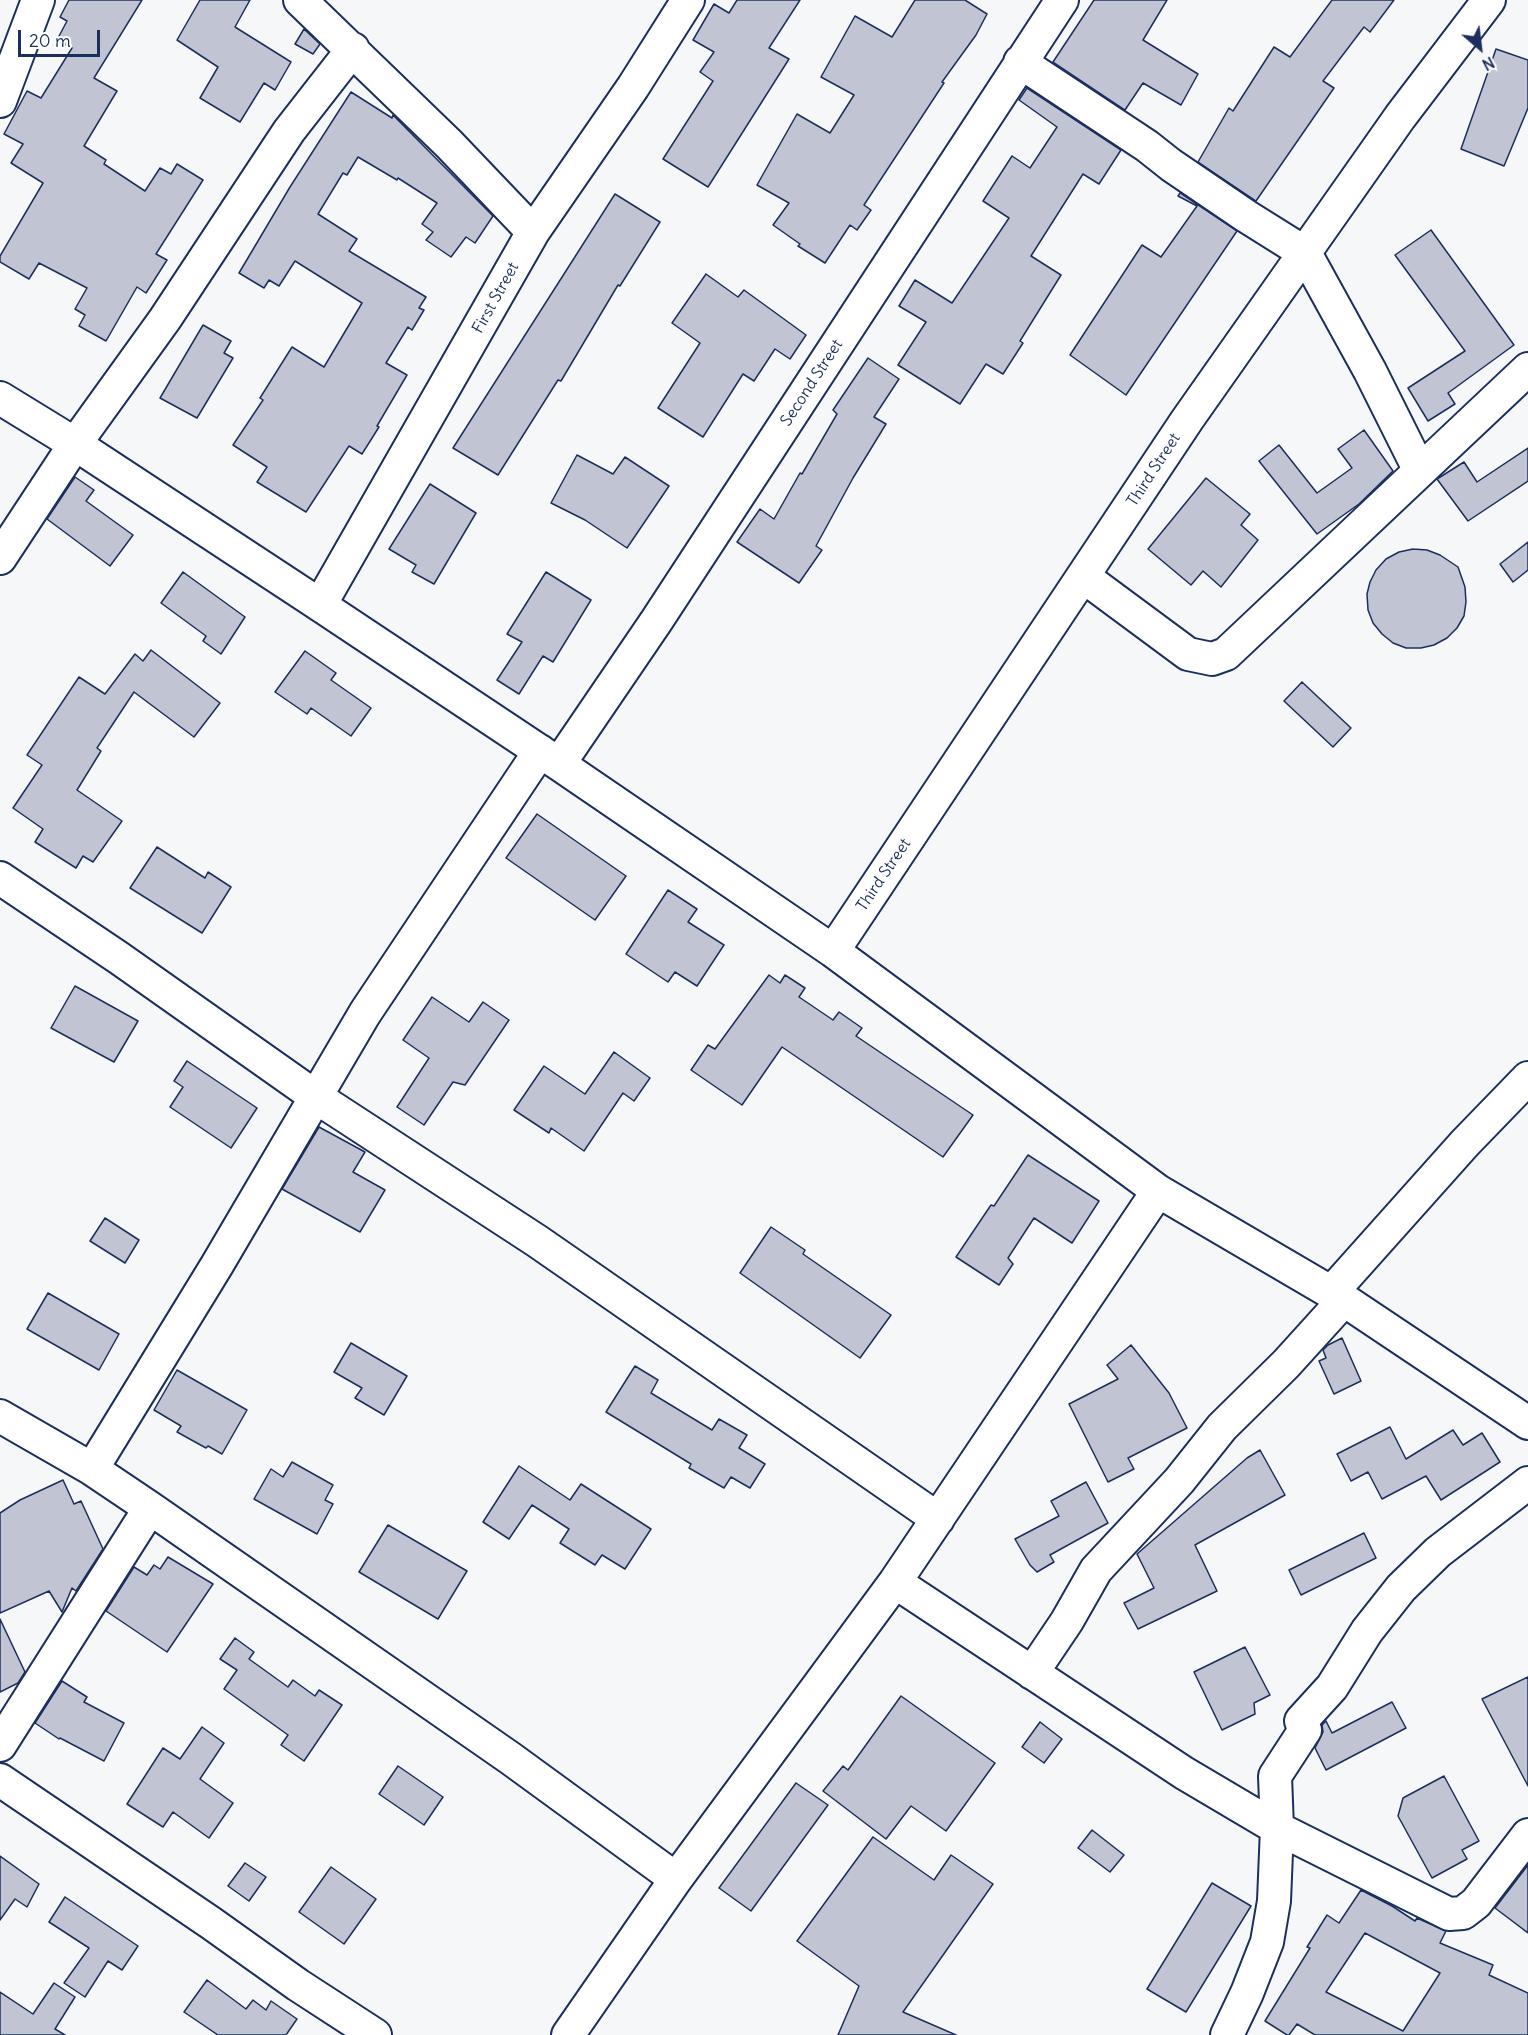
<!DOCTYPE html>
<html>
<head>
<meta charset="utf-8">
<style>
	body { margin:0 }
	#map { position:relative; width:1528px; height:2035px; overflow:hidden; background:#f6f7f9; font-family:Delius,sans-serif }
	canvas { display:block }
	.north { position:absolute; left:1450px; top:18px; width:60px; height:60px; -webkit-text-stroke:4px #fff; paint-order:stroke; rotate:152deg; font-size:16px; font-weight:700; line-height:24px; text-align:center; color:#1b2f5e }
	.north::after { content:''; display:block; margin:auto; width:21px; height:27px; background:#1b2f5e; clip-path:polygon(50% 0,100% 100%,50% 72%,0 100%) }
	.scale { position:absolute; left:18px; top:30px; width:82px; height:27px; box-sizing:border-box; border:3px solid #1b2f5e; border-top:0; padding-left:8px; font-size:18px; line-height:21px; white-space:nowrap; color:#1b2f5e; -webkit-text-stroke:4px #fff; paint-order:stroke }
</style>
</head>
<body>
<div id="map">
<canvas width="1528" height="2035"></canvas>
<div class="north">N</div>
<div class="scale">20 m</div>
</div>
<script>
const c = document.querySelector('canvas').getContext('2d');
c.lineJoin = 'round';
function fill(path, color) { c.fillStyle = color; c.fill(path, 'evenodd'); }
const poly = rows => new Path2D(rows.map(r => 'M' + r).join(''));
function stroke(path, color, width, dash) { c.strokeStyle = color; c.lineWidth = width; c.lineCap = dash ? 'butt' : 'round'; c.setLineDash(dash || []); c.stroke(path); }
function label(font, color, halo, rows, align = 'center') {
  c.font = font + ' Delius,sans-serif'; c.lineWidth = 5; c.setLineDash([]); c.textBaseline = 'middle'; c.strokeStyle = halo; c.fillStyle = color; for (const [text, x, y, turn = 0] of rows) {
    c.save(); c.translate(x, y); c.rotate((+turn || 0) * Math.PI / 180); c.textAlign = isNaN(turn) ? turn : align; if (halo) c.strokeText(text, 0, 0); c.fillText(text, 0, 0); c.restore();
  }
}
const building = poly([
	[69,0,142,0,94,78,117,91,84,146,106,160,104,164,145,191,160,168,171,174,177,164,203,180,156,254,167,260,146,293,137,287,106,341,79,326,85,315,75,309,87,288,39,263,29,279,0,262,0,256,43,183,11,163,23,144,4,134,27,91,41,98,72,48,57,40,67,21,60,17,69,0],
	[200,0,250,0,235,27,291,62,275,90,264,83,240,122,200,98,218,67,177,40,200,0],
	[737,0,800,0,769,48,789,59,708,187,663,159,713,81,700,72,714,52,693,40,714,4,729,13,737,0],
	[915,0,965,0,987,14,976,35,942,82,944,83,864,205,871,210,857,230,850,225,825,263,798,246,800,244,773,225,789,203,757,185,797,114,830,133,854,95,821,77,855,16,892,37,915,0],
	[1094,0,1167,0,1143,40,1198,74,1181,105,1143,83,1125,110,1053,62,1094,0],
	[1332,0,1394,0,1370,32,1364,27,1323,81,1334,88,1256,201,1198,162,1229,108,1233,111,1274,47,1290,57,1332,0],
	[304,29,320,44,313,54,295,44,304,29],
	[1496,49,1528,60,1528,108,1504,166,1461,149,1496,49],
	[1027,88,1121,150,1099,184,1083,174,1031,256,1061,275,1020,341,1023,343,1003,374,986,364,960,404,898,365,926,322,899,306,915,280,952,303,1009,218,983,201,1012,156,1030,168,1057,127,1019,100,1027,88],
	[351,92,392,118,393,115,493,216,475,243,466,237,451,257,426,240,433,232,422,224,437,203,398,178,397,180,358,157,347,175,343,173,318,214,357,239,349,251,426,297,419,308,424,310,412,330,408,327,386,363,407,375,377,426,379,427,362,454,349,446,306,512,257,482,267,467,233,445,263,400,260,398,292,347,324,367,362,303,295,261,279,286,269,280,264,288,239,273,290,187,351,92],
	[1180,193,1237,231,1126,395,1070,355,1142,245,1161,257,1197,206,1178,196,1180,193],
	[615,194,660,222,620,286,618,285,561,381,558,380,498,475,453,448,615,194],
	[1431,230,1514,345,1448,393,1455,404,1428,421,1408,388,1465,351,1395,255,1431,230],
	[706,274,738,297,744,290,806,335,790,359,775,349,754,381,743,374,703,437,658,408,700,343,672,323,706,274],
	[203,325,231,341,224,353,233,358,197,418,160,398,203,325],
	[868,358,899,379,874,417,886,424,853,478,816,546,822,550,799,583,737,542,760,509,774,519,800,473,802,474,837,414,833,410,868,358],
	[1364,430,1393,471,1359,504,1317,534,1259,461,1279,445,1317,493,1352,468,1338,449,1364,430],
	[1528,448,1528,481,1468,521,1437,479,1464,462,1477,482,1528,448],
	[577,455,613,474,625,457,669,486,627,548,585,520,551,503,577,455],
	[75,477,94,490,86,501,133,535,110,566,47,519,75,477],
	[1206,478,1250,514,1241,525,1258,540,1221,587,1203,571,1191,585,1148,549,1206,478],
	[430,484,476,513,434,584,412,572,416,565,389,549,430,484],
	[1528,542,1528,570,1513,582,1500,564,1528,542],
	[1413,549,1427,550,1440,555,1458,567,1465,587,1466,602,1464,616,1457,628,1447,638,1434,645,1421,648,1406,648,1393,643,1382,634,1373,623,1368,610,1367,594,1370,582,1376,570,1386,559,1399,552,1413,549],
	[183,572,245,617,221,654,203,641,206,636,161,603,183,572],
	[546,572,591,600,553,662,543,656,519,694,497,680,522,642,507,634,546,572],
	[151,650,220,703,194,737,134,692,97,748,101,751,77,790,122,821,93,862,83,856,76,868,35,842,43,829,13,808,42,765,27,755,79,677,105,694,135,654,143,661,151,650],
	[305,651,336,673,331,680,371,708,351,736,311,708,307,714,275,692,305,651],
	[1302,682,1351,728,1333,747,1284,701,1302,682],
	[537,814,626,876,595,920,506,858,537,814],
	[157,847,205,878,208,872,231,887,202,933,130,888,157,847],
	[668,890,697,909,688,922,724,945,697,986,675,972,668,982,626,954,668,890],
	[769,975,780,983,785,975,805,988,799,997,833,1020,839,1012,862,1028,856,1036,973,1115,943,1157,782,1047,742,1105,691,1070,708,1045,715,1049,769,975],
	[75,986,138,1021,114,1062,51,1028,75,986],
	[432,997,469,1022,483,1002,509,1020,465,1085,453,1082,424,1125,397,1107,429,1058,403,1040,432,997],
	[614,1052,650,1078,634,1101,623,1093,584,1151,551,1128,549,1133,514,1110,544,1066,585,1094,614,1052],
	[187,1061,257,1108,231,1148,170,1107,183,1087,174,1081,187,1061],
	[319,1127,365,1152,353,1172,385,1190,360,1232,282,1189,319,1127],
	[1028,1155,1099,1201,1072,1243,1034,1218,1008,1258,1013,1264,999,1285,956,1257,991,1205,994,1206,1028,1155],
	[105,1218,139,1240,125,1263,90,1241,105,1218],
	[771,1227,805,1250,803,1254,891,1315,860,1358,740,1273,771,1227],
	[48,1293,119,1334,99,1370,27,1329,48,1293],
	[1342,1338,1361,1381,1334,1394,1319,1361,1326,1358,1323,1350,1328,1345,1342,1338],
	[351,1343,407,1376,384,1415,355,1398,362,1388,334,1372,351,1343],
	[1131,1345,1169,1393,1187,1428,1128,1458,1134,1469,1108,1482,1069,1404,1118,1379,1107,1365,1131,1345],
	[635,1366,658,1380,651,1393,712,1430,719,1419,747,1435,739,1448,765,1464,750,1488,731,1477,724,1488,689,1468,691,1464,606,1412,635,1366],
	[177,1370,247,1410,222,1454,208,1446,206,1448,177,1432,181,1426,154,1410,177,1370],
	[1390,1427,1406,1459,1453,1430,1463,1445,1482,1433,1500,1462,1441,1500,1426,1476,1382,1499,1368,1472,1351,1481,1337,1454,1390,1427],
	[1260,1450,1285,1495,1195,1545,1217,1591,1138,1629,1124,1603,1154,1588,1137,1554,1247,1458,1260,1450],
	[292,1462,333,1485,325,1500,333,1504,317,1534,254,1499,271,1469,283,1477,292,1462],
	[519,1466,570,1500,581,1484,651,1529,625,1569,602,1555,595,1565,560,1543,569,1529,532,1505,509,1539,483,1522,519,1466],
	[63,1480,74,1504,81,1501,103,1549,76,1591,72,1588,62,1612,49,1591,0,1613,0,1513,20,1500,63,1480],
	[1086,1482,1108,1523,1050,1555,1054,1562,1037,1572,1030,1565,1015,1539,1059,1516,1051,1501,1086,1482],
	[388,1525,467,1571,438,1619,359,1572,388,1525],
	[1364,1533,1376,1558,1301,1595,1289,1570,1364,1533],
	[168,1557,213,1584,167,1652,106,1611,134,1567,147,1575,154,1565,160,1569,168,1557],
	[0,1619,25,1672,18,1683,0,1692,0,1619],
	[235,1638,254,1652,249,1659,288,1687,293,1680,315,1696,319,1690,342,1705,304,1761,281,1745,288,1735,224,1689,237,1670,220,1659,235,1638],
	[1245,1647,1270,1695,1254,1703,1255,1714,1222,1730,1194,1672,1245,1647],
	[1528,1677,1528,1786,1482,1699,1528,1677],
	[62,1681,87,1697,84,1702,124,1723,104,1761,60,1738,59,1739,35,1723,62,1681],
	[901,1696,995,1763,946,1831,911,1806,886,1839,823,1791,843,1766,848,1770,901,1696],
	[1392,1702,1406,1728,1326,1770,1315,1748,1323,1732,1322,1725,1326,1721,1332,1733,1392,1702],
	[1040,1722,1062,1739,1044,1763,1022,1747,1040,1722],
	[202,1727,224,1743,200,1779,233,1803,209,1838,173,1812,163,1827,127,1804,163,1748,180,1759,202,1727],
	[398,1766,443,1797,424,1825,379,1794,398,1766],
	[1444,1776,1479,1841,1462,1850,1467,1859,1432,1878,1398,1816,1403,1798,1444,1776],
	[796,1783,828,1805,751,1911,719,1888,796,1783],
	[1092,1830,1124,1855,1110,1872,1078,1848,1092,1830],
	[873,1837,934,1880,951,1855,993,1884,903,2012,956,2035,838,2035,859,1986,797,1941,873,1837],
	[0,1856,39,1884,27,1907,15,1899,0,1920,0,1856],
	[245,1863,266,1877,249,1901,228,1886,245,1863],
	[1528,1865,1528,1933,1495,1908,1528,1865],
	[331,1867,376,1899,344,1944,299,1912,331,1867],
	[1212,1883,1251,1906,1186,2012,1147,1989,1212,1883],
	[1361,1890,1392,1906,1415,1921,1417,1918,1446,1931,1440,1943,1493,1965,1489,1975,1528,1993,1528,2035,1315,2035,1297,2024,1289,2035,1287,2035,1265,2021,1310,1948,1307,1947,1327,1915,1339,1923,1361,1890],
	[1365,1933,1440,1973,1403,2031,1326,1992,1365,1933],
	[65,1897,138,1946,122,1970,108,1961,85,1997,64,1983,89,1948,49,1922,65,1897],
	[207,1980,246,2009,253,2000,266,2010,271,2001,297,2019,286,2035,218,2035,184,2012,207,1980],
	[54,1983,75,1997,55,2029,65,2035,0,2035,0,1992,33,2014,54,1983]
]);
fill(building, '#c0c4d3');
stroke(building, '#1b2f5e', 1.5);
const minor = poly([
	[300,0,449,144,533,232],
	[1020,62,1147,146,1171,165,1246,216,1305,253,1370,371,1420,471],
	[0,101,38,0],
	[0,398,75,444,320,605,559,764,833,951,1158,1191,1344,1300,1528,1423],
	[0,558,75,444,165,319,289,131,353,49],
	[1084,577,1188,654,1212,659,1226,654,1528,369],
	[320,605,533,232,633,87,688,0],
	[559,764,657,620,1062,0],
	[0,878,119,958,316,1097,537,1241,938,1519],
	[833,951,1187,420,1400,117,1489,0],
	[1331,1293,1465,1143,1528,1078],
	[0,1416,92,1469,150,1508,510,1758,676,1879],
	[92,1469,217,1265,365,1013,540,751],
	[895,1582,1184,1773,1277,1828,1449,1914,1463,1913,1476,1903,1528,1835],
	[1032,1673,1067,1621,1096,1570,1179,1481,1222,1427,1286,1364,1344,1300],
	[0,1745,150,1508],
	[0,1780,211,1923,298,1985,375,2035],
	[568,2035,676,1879,895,1582,1158,1191],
	[1227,2035,1247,1993,1267,1942,1274,1901,1277,1828,1275,1776,1305,1730,1301,1721,1332,1687,1367,1631,1401,1588,1438,1552,1528,1483]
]);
stroke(minor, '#1b2f5e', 36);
stroke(minor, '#fff', 32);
label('16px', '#1b2f5e', '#fff', [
	["First Street",496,298,-61],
	["Second Street",812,383,-57],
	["Third Street",1154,470,-57],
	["Third Street",884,875,-56]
]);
</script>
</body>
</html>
